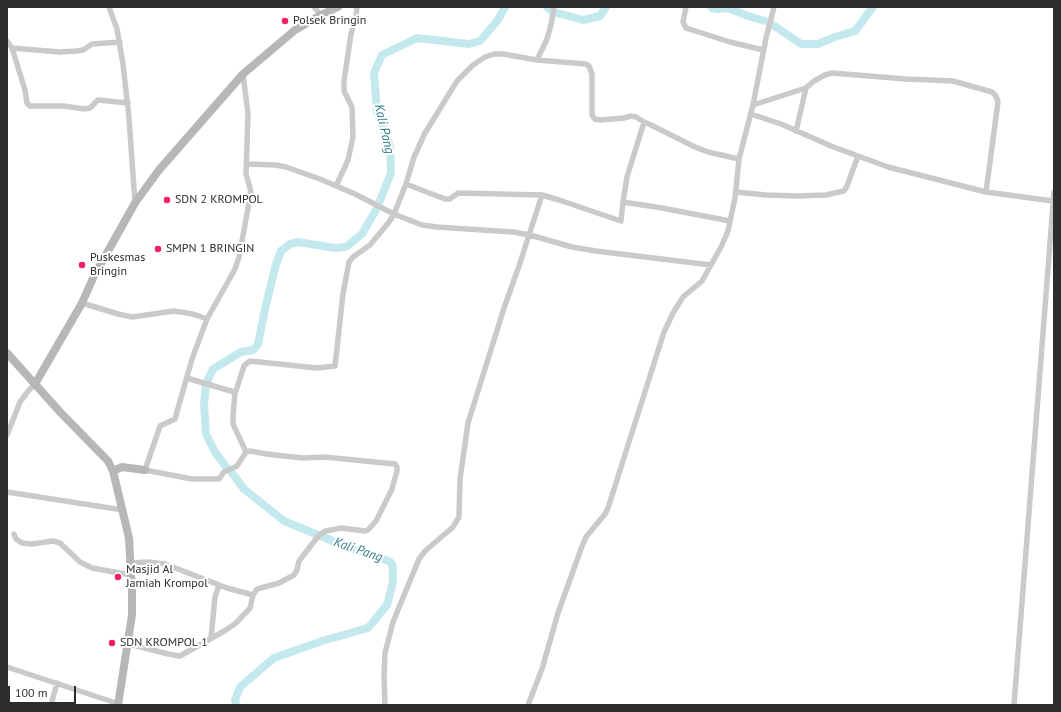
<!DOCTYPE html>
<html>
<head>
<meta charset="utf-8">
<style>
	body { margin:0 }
	#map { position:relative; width:1061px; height:712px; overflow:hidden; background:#fff; font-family:"PT Sans",sans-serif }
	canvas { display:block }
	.frame { position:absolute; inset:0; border:8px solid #2d2d2d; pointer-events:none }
	.scale { position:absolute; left:8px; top:686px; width:68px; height:18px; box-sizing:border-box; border:2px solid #2d2d2d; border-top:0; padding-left:5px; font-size:12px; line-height:14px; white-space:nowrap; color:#2d2d2d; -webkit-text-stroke:3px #fff; paint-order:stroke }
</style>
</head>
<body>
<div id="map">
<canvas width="1061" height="712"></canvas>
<div class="frame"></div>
<div class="scale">100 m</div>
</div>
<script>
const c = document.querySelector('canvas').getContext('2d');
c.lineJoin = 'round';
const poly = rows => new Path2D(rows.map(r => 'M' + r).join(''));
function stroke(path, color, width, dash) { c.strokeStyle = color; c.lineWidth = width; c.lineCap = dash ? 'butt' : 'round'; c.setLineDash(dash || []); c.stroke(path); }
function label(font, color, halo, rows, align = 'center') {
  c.font = font + ' "PT Sans",sans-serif'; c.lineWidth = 4; c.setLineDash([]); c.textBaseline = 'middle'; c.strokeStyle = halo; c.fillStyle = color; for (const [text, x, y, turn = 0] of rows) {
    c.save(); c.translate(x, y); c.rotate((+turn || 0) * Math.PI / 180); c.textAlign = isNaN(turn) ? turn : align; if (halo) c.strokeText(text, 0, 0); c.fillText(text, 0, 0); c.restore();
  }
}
stroke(poly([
	[547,7,550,10],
	[711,7,712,8,717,9,728,8,748,16,765,21],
	[557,13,583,20,600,16,606,7],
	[773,25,801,44,818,44,835,37,855,31,873,7],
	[379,203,391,173,390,146,377,111,374,73,382,55,417,38,469,44,480,41,498,20,505,7],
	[227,468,215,452,206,434,204,405,206,384,213,369,241,352,253,350,258,344,265,309,276,264,281,251,290,244,298,242,335,248,346,247,362,234,376,210],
	[232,473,244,489,284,521,345,546,389,561,392,564,393,570,393,582,387,605,368,628,322,641,274,658,240,687,235,700,236,705]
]), '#c3e9ef', 8);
stroke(poly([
	[109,7,117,29,123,64,129,118,135,203],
	[314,7,321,15],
	[686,7,683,22,686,28,730,42,763,50],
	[7,41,12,48,25,90,27,103,30,106,64,106,84,109,90,108,98,100,128,103],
	[12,48,59,52,77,51,83,50,92,44,120,42],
	[537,60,547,39,551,25,554,7],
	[753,105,806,88,814,81,825,75,832,73,906,79,953,81,992,92,996,96,998,102,986,192],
	[751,114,781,124,831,146,888,167,986,192,1053,201],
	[644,122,627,177,623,202,662,208,730,221],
	[796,131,806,88],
	[247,164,276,165,286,167,320,179,355,194,394,214,422,225,437,227,513,232,530,235,572,247,596,251,711,265],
	[406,184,445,199,450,199,458,193,542,195,559,200,621,221,623,202],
	[336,186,348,160,353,137,352,107,344,91,344,81,351,34,356,17,357,7],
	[736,192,766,195,797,196,826,195,839,192,844,191,847,186,858,156],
	[82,303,118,314,132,317,174,311,193,314,207,319],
	[187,378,234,392,236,391,244,366,246,364,250,361,317,368,335,366,343,294,349,262,353,257,370,245,389,222,394,214,406,184,414,157,425,133,457,81,473,65,485,57,494,54,503,54,537,60,586,64,589,66,592,74,592,115,595,119,601,120,624,118,631,116,636,117,644,122,651,125,695,147,708,152,739,159],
	[235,392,233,416,233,424,246,452],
	[7,435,20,402,29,390,35,384],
	[7,492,123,510],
	[14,534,16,539,22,543,32,544,53,541,60,543,80,562,92,568,131,575],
	[131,563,148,562,165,564,227,588,253,595],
	[211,638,215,597,219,585],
	[129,644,168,654,180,656,226,630,236,623,250,608,253,595,257,589,279,583,294,575,297,570,299,561,319,535,326,531,341,528,365,531,368,530,376,521,392,489,397,471,397,467,395,464,324,457,303,458,284,456,267,454,250,451,246,452,237,466,224,472,219,479,192,479,145,470,160,426,175,419,192,359,207,319,235,269,239,257,251,192,246,174,248,114,243,74],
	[7,667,119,704],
	[51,705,57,683],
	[385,705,384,676,385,653,393,622,419,559,425,551,453,527,459,517,460,479,468,423,504,308,519,266,542,195],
	[528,705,542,669,558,613,581,549,586,537,605,514,608,508,664,332,673,313,683,297,702,281,721,247,728,231,735,198,739,159,753,105,766,38,774,7],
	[1014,705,1054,192]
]), '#cacaca', 5.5);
stroke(poly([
	[7,353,61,413,108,461,113,471,129,538,131,575,132,584,132,615,118,705],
	[35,384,82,303,94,276,135,203,159,170,243,74,295,30,321,15,338,7],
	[113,471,122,467,145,470]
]), '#b7b7b7', 8);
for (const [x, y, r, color] of [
	[285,21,4,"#f61e66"],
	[167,200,4,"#f61e66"],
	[158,249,4,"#f61e66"],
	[82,265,4,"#f61e66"],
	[118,577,4,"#f61e66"],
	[112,643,4,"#f61e66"]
]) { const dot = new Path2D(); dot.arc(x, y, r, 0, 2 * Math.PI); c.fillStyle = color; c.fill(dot); stroke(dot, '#fff', 1.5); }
label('12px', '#2d2d2d', '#fff', [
	["Polsek Bringin",293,21],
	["SDN 2 KROMPOL",175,200],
	["SMPN 1 BRINGIN",166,249],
	["Puskesmas",90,258],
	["Bringin",90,272],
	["Masjid Al",126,570],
	["Jamiah Krompol",126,584],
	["SDN KROMPOL 1",120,643]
], 'left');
label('italic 13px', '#307e8a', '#fff', [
	["Kali Pang",384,129,77],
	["Kali Pang",358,550,19]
]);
</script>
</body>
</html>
